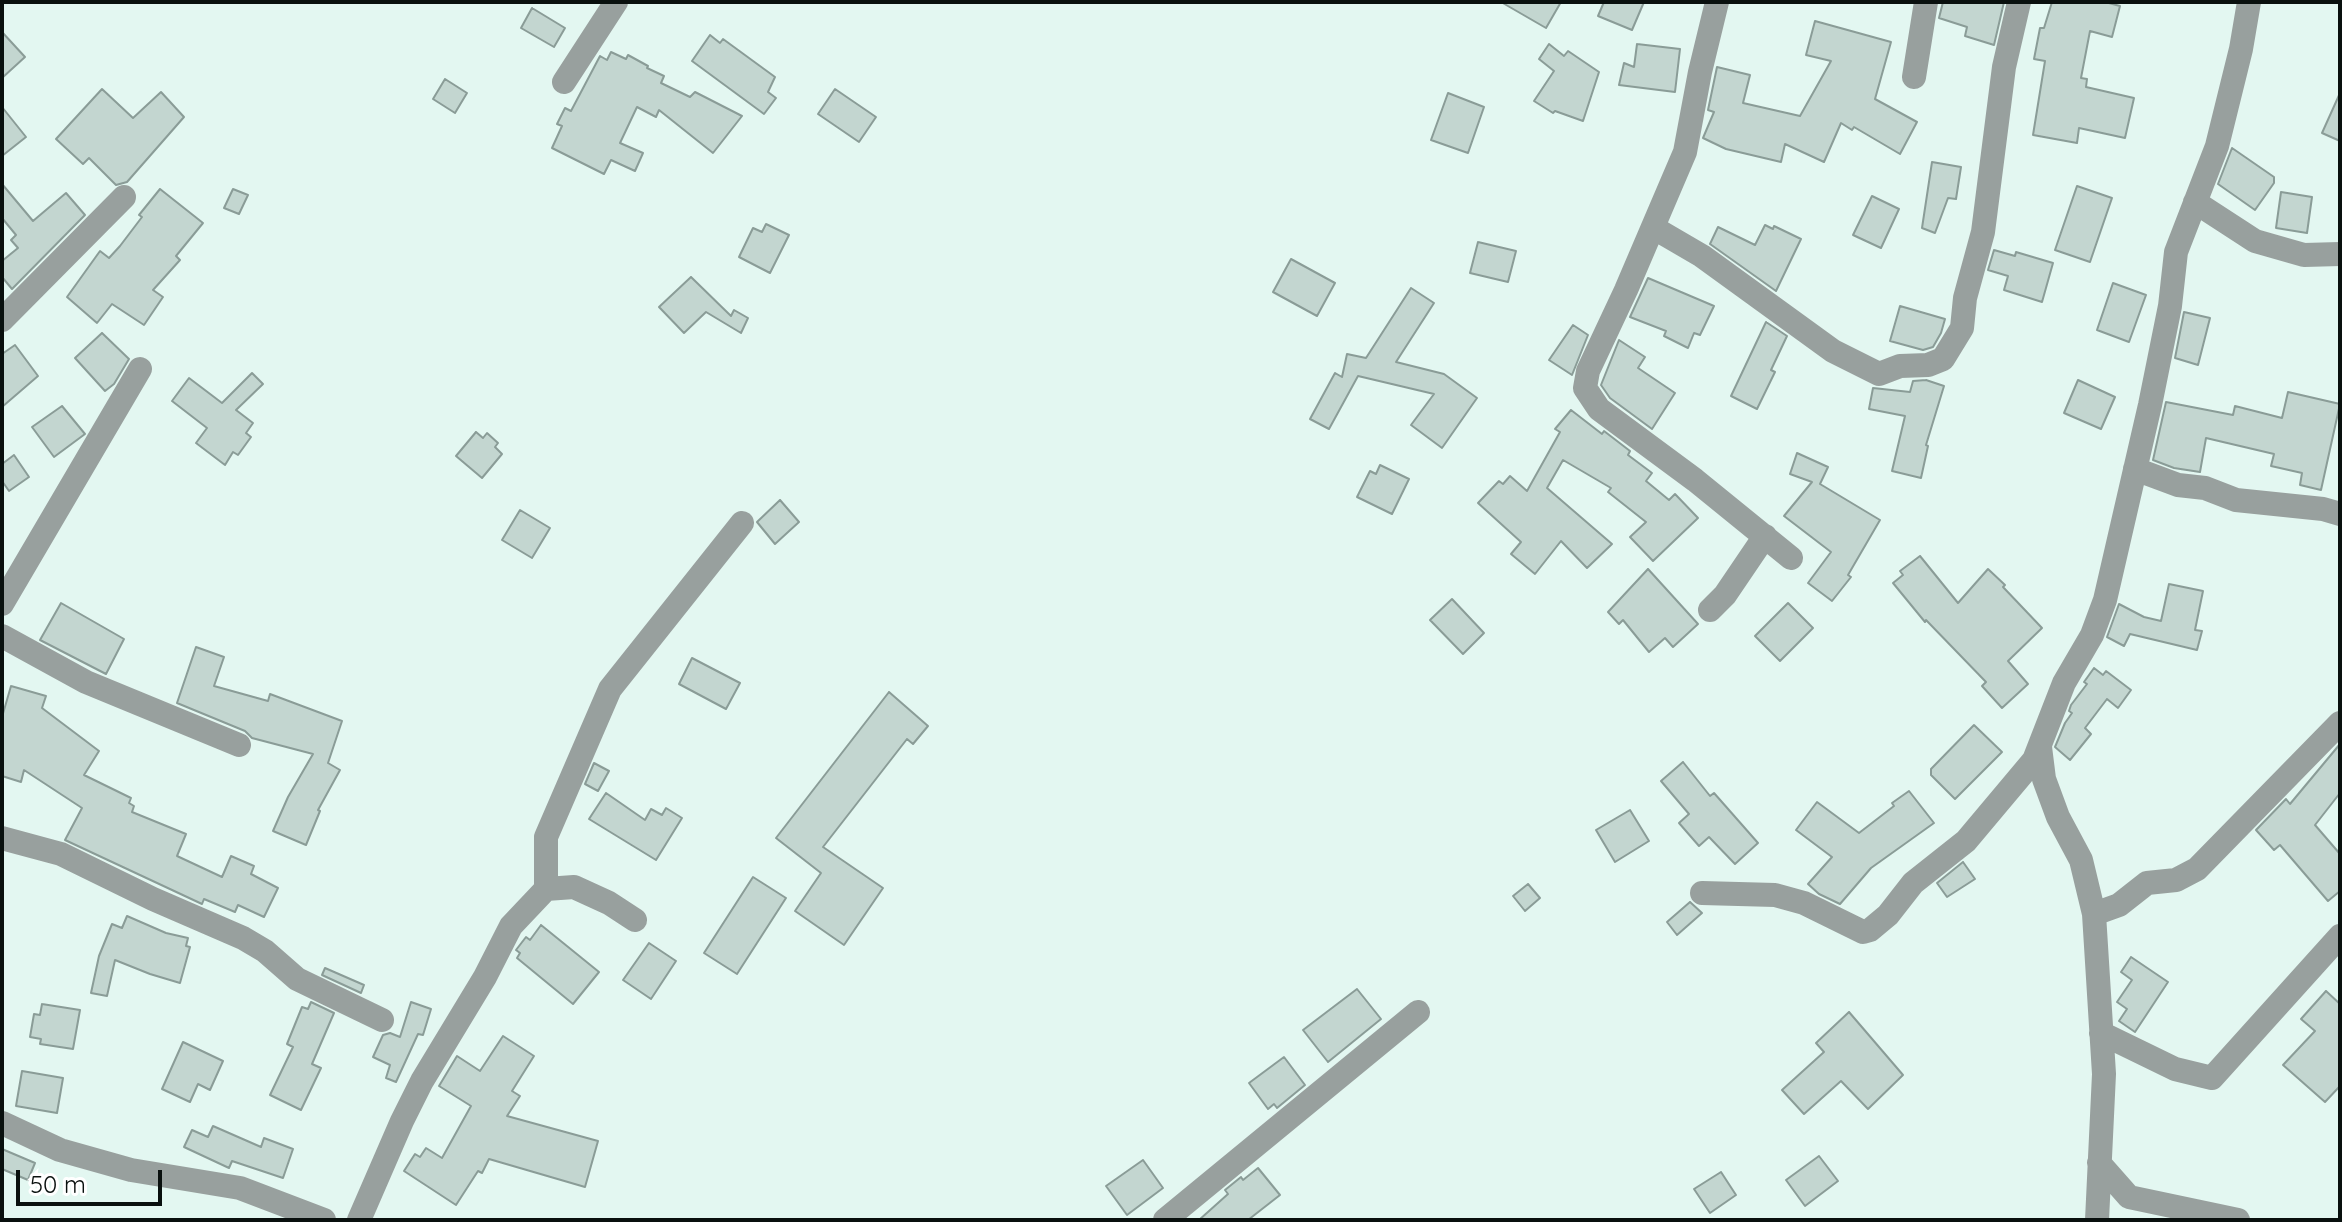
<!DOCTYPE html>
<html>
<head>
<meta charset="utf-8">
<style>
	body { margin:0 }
	#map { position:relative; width:2342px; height:1222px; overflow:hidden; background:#e3f7f1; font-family:Quicksand,sans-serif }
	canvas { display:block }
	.frame { position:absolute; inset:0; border:4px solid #09100e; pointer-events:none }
	.scale { position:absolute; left:16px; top:1170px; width:146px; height:36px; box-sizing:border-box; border:4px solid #09100e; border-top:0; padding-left:10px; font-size:24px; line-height:28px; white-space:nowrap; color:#09100e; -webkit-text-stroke:6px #fff; paint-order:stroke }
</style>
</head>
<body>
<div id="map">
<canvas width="2342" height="1222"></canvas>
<div class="frame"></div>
<div class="scale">50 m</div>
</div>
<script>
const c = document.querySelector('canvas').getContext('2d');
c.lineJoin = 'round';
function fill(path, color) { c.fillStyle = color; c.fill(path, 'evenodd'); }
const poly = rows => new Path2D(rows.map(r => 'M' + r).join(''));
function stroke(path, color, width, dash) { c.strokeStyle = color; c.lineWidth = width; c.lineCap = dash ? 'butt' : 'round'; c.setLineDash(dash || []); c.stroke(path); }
const building = poly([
	[1501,2,1561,2,1546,28,1501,2],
	[1604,2,1644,2,1632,30,1598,16,1604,2],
	[1943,2,2004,2,1994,45,1965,36,1967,27,1939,18,1943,2],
	[2052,2,2105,2,2120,6,2112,37,2090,31,2081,78,2087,79,2086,87,2134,98,2125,138,2079,128,2077,143,2033,135,2045,61,2034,59,2040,28,2044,28,2052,2],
	[532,8,565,28,554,47,521,28,532,8],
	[1815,21,1891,42,1875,99,1917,122,1900,154,1854,127,1852,130,1841,123,1824,162,1785,144,1781,162,1726,149,1703,138,1714,112,1708,110,1717,67,1750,75,1743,103,1800,116,1831,61,1806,55,1815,21],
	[2,32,25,57,2,78,2,32],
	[710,35,720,43,723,39,775,77,768,92,776,98,764,114,692,61,710,35],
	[1549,44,1564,56,1568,51,1599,72,1583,121,1555,111,1553,113,1534,101,1554,71,1539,59,1549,44],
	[1637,44,1680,49,1675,92,1619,85,1624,63,1634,67,1637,44],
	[611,52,626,59,628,55,648,66,647,68,664,76,661,83,690,97,695,92,742,116,713,153,659,110,656,117,637,107,620,143,643,153,635,171,611,160,604,174,552,148,562,126,557,124,565,108,571,111,600,56,607,60,611,52],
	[445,79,467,93,455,113,433,99,445,79],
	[102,89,133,118,161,92,184,117,127,182,116,185,89,158,83,164,56,139,102,89],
	[835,89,876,117,859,142,818,114,835,89],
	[1448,93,1484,107,1468,153,1431,140,1448,93],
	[2340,93,2340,141,2322,133,2340,93],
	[2,107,26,137,2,156,2,107],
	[2232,148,2274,177,2274,183,2255,210,2218,184,2232,148],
	[1932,162,1961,167,1956,199,1948,198,1935,233,1922,228,1932,162],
	[2,184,33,221,66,193,85,215,12,289,2,277,2,261,18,248,11,240,16,235,2,218,2,184],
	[2077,186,2112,198,2090,262,2055,250,2077,186],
	[160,189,203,223,176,256,180,260,153,290,163,297,144,325,112,304,97,323,67,297,100,251,109,258,120,246,142,217,139,215,160,189],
	[233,189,248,195,239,214,224,208,233,189],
	[2281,192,2312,197,2307,233,2276,228,2281,192],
	[1872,196,1899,209,1881,248,1853,235,1872,196],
	[766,224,789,235,770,273,739,257,753,228,762,232,766,224],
	[1765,225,1773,229,1774,226,1801,239,1776,291,1710,244,1718,227,1755,245,1765,225],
	[1478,242,1516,251,1508,282,1470,273,1478,242],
	[1994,250,2015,256,2016,252,2053,263,2042,302,2004,290,2008,276,1988,270,1994,250],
	[1291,259,1335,283,1317,316,1273,292,1291,259],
	[691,277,731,316,734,310,748,318,741,333,706,312,684,333,659,307,691,277],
	[1648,278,1714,306,1700,335,1694,333,1688,348,1664,336,1666,331,1630,317,1648,278],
	[2113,283,2146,295,2129,342,2097,330,2113,283],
	[1411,288,1434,303,1396,362,1444,374,1477,398,1442,448,1411,425,1434,394,1358,376,1329,429,1310,419,1335,373,1342,377,1347,354,1366,358,1411,288],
	[1900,306,1945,319,1941,333,1933,347,1923,350,1890,341,1900,306],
	[2184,312,2210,318,2198,365,2175,358,2184,312],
	[1766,322,1787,336,1771,370,1775,372,1757,409,1731,396,1766,322],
	[1573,325,1588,335,1572,375,1549,360,1573,325],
	[102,333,129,359,114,384,105,391,75,358,102,333],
	[1619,340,1645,357,1638,368,1675,393,1652,429,1610,398,1601,385,1619,340],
	[15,345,38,376,2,407,2,354,15,345],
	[252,373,263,384,236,410,253,423,246,433,251,437,238,455,233,452,225,465,196,443,207,428,172,401,189,378,222,403,252,373],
	[1926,380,1944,386,1926,445,1928,446,1921,478,1892,471,1905,416,1869,409,1873,388,1910,392,1913,381,1926,380],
	[2078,380,2115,397,2101,429,2064,413,2078,380],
	[2288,392,2340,404,2321,490,2300,485,2302,473,2271,466,2274,454,2206,438,2200,472,2174,468,2153,460,2166,402,2233,415,2235,406,2282,418,2288,392],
	[62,406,85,434,54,457,32,427,62,406],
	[1571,410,1602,434,1604,431,1630,451,1628,455,1652,473,1646,481,1669,500,1675,494,1698,518,1653,561,1630,537,1646,522,1608,492,1611,488,1563,460,1547,488,1612,544,1587,568,1561,541,1535,574,1511,554,1521,542,1478,503,1499,481,1503,484,1510,476,1527,491,1560,432,1555,429,1571,410],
	[476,432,483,438,487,433,498,443,495,447,502,454,482,478,456,456,476,432],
	[1797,453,1828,467,1820,484,1880,520,1848,575,1851,577,1832,601,1808,583,1831,552,1784,516,1812,482,1790,474,1797,453],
	[14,455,29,477,9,491,2,481,2,464,14,455],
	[1380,465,1409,479,1392,514,1357,497,1370,471,1376,474,1380,465],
	[780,500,799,522,775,544,757,522,780,500],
	[520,510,550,528,532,558,502,540,520,510],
	[1920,556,1958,603,1988,569,2005,585,2003,587,2042,628,2008,661,2028,684,2002,708,1982,686,1986,682,1926,620,1925,622,1893,583,1903,575,1900,571,1920,556],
	[1648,569,1698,624,1673,647,1665,638,1649,652,1623,620,1619,624,1608,612,1648,569],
	[2169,584,2203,591,2195,630,2202,631,2197,650,2130,634,2124,646,2107,637,2119,604,2144,617,2161,621,2169,584],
	[1452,599,1484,633,1463,654,1430,620,1452,599],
	[61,603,124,639,106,674,40,640,61,603],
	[1788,603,1813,628,1780,661,1755,636,1788,603],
	[196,647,224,657,214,686,268,701,270,694,342,721,328,763,340,770,318,810,320,811,306,845,273,831,288,797,313,754,252,738,245,731,177,703,196,647],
	[692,658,740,683,726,709,679,684,692,658],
	[2094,668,2103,675,2106,671,2131,690,2118,708,2107,699,2085,728,2091,734,2070,760,2055,747,2065,723,2072,713,2069,711,2071,705,2087,684,2084,682,2094,668],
	[11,686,46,696,42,708,99,751,84,775,131,798,129,803,134,806,132,812,186,834,177,856,222,877,231,856,254,866,251,874,278,888,264,917,238,905,235,912,204,899,202,904,65,840,82,808,24,770,21,782,2,776,2,717,11,686],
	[889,692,928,726,913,744,907,739,823,847,883,888,844,945,795,911,821,873,776,838,889,692],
	[1974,725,2002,752,1955,799,1931,775,1931,769,1974,725],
	[2340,744,2340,793,2315,825,2340,854,2340,891,2328,901,2280,845,2274,850,2256,830,2286,799,2290,804,2340,744],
	[1683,762,1710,796,1714,793,1758,843,1735,864,1709,837,1699,846,1679,823,1689,814,1661,781,1683,762],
	[594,763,609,771,598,791,585,784,594,763],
	[1909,791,1934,823,1871,868,1840,904,1819,894,1808,884,1832,857,1796,830,1817,802,1859,833,1894,806,1892,803,1909,791],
	[606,793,645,820,651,809,662,815,666,808,682,818,656,860,589,819,606,793],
	[1630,810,1649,841,1615,862,1596,830,1630,810],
	[1963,862,1975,879,1947,897,1937,883,1963,862],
	[753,877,786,898,737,974,704,953,753,877],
	[1528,884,1540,898,1525,911,1513,896,1528,884],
	[1690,902,1702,913,1677,935,1667,922,1690,902],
	[127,916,166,933,188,938,186,946,190,947,180,983,150,974,115,960,107,996,91,993,99,956,112,924,122,928,127,916],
	[541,925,599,972,573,1004,517,958,520,953,516,950,526,937,530,940,541,925],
	[649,943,676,961,651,999,623,980,649,943],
	[2131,957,2168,982,2135,1032,2119,1021,2127,1009,2117,1002,2132,980,2121,972,2131,957],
	[325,968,364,985,361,993,322,975,325,968],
	[1357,989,1381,1019,1328,1062,1303,1030,1357,989],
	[2326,991,2340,1004,2340,1086,2325,1102,2283,1065,2315,1031,2301,1019,2326,991],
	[311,1002,334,1013,312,1064,321,1068,301,1110,270,1095,293,1047,287,1044,302,1007,308,1009,311,1002],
	[411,1002,431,1009,423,1035,418,1034,396,1082,386,1078,390,1065,373,1057,383,1035,390,1033,400,1037,411,1002],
	[42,1004,80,1010,73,1049,40,1044,41,1039,30,1037,34,1014,40,1015,42,1004],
	[1849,1012,1903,1075,1868,1109,1841,1081,1804,1114,1782,1090,1824,1052,1816,1043,1849,1012],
	[503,1036,534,1056,512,1091,520,1096,507,1116,598,1141,585,1187,489,1159,482,1173,478,1171,456,1205,404,1171,415,1154,420,1157,426,1148,442,1158,471,1106,439,1086,457,1056,480,1071,503,1036],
	[183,1042,223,1061,210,1090,198,1084,190,1102,162,1089,183,1042],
	[1284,1057,1305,1085,1277,1108,1274,1104,1268,1109,1249,1083,1284,1057],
	[22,1071,63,1078,57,1113,16,1106,22,1071],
	[213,1126,261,1147,264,1138,293,1149,283,1178,232,1161,229,1168,184,1147,192,1130,208,1137,213,1126],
	[2,1149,35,1163,28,1180,2,1169,2,1149],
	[1819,1156,1838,1181,1805,1206,1786,1180,1819,1156],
	[1143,1160,1163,1188,1127,1215,1106,1186,1143,1160],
	[1258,1168,1280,1195,1248,1220,1199,1220,1228,1194,1225,1190,1241,1177,1243,1180,1258,1168],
	[1721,1172,1736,1195,1710,1213,1694,1189,1721,1172]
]);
fill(building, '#c3d6d0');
stroke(building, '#8a9c97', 2);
stroke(poly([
	[1717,2,1700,72,1685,152,1626,290,1588,371,1585,388,1599,409,1695,480,1791,558],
	[1914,77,1926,2],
	[564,82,616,2],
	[2195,202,2255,241,2304,255,2340,254],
	[1654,228,1702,256,1833,351,1879,374,1900,366,1928,365,1943,359,1962,328,1965,298,1983,232,2004,67,2019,2],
	[2,320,124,197],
	[2135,469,2178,485,2205,488,2236,500,2323,509,2340,514],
	[2,604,140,369],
	[1710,610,1725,595,1765,536],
	[2,636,86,682,239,745],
	[2040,747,2044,779,2058,817,2081,860,2094,914,2104,1074,2097,1220],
	[2,838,61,854,153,899,243,938,265,951,297,979,382,1020],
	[546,889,546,837,610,689,742,523],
	[1702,893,1775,895,1804,903,1863,932,1870,930,1888,915,1913,883,1966,841,2034,760,2064,683,2092,635,2105,600,2150,405,2170,306,2176,252,2217,146,2241,49,2249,2],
	[2094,914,2119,905,2147,883,2176,880,2197,869,2340,723],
	[2101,1033,2175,1069,2212,1078,2340,936],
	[2,1123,60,1150,131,1170,240,1188,324,1220],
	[2099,1163,2129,1197,2238,1220],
	[359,1220,402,1121,422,1081,485,977,511,926,546,889,574,887,609,903,635,920],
	[1165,1220,1418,1012]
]), '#98a09e', 24);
</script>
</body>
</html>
